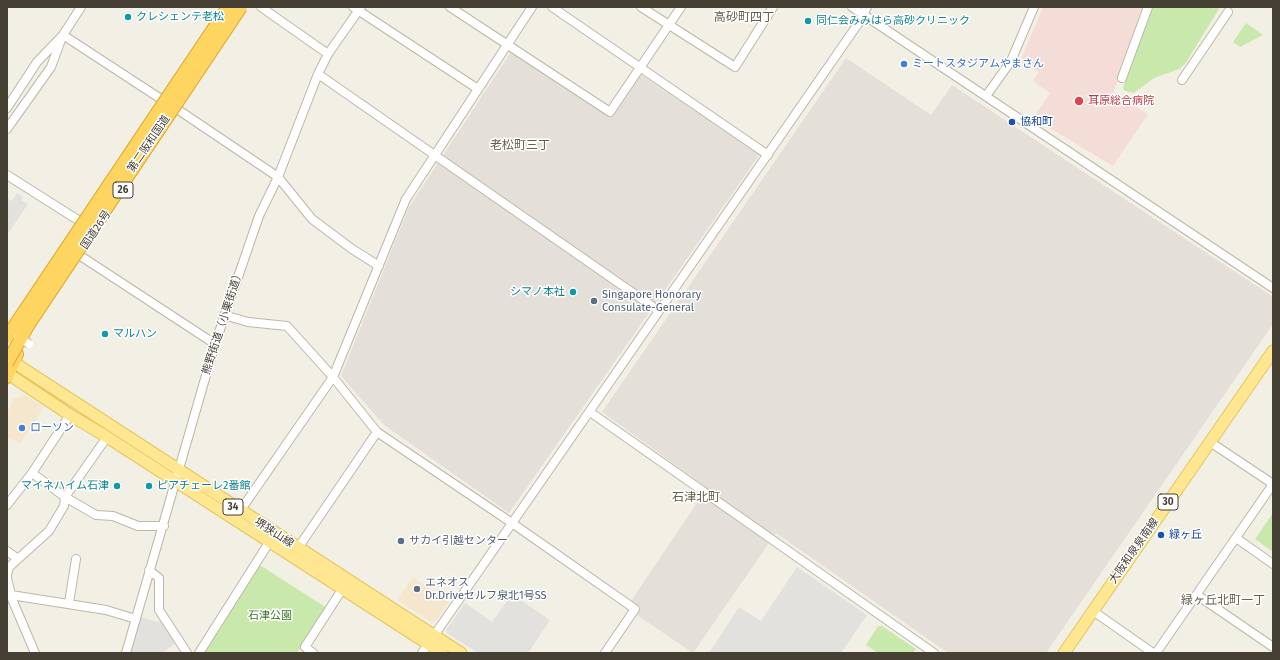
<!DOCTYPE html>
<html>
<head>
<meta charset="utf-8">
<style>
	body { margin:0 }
	#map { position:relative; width:1280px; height:660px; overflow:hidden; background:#f2efe4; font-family:"Fira Sans",sans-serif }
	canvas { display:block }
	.frame { position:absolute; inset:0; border:8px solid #453f34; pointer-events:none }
</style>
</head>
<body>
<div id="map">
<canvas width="1280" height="660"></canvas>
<div class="frame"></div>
</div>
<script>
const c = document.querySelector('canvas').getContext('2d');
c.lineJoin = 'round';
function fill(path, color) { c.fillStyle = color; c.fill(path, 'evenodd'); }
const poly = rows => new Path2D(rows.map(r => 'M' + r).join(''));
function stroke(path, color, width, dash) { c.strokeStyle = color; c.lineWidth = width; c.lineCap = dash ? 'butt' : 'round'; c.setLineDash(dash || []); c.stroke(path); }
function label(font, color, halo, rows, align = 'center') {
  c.font = font + ' "Fira Sans","Noto Sans JP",sans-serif'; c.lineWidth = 3; c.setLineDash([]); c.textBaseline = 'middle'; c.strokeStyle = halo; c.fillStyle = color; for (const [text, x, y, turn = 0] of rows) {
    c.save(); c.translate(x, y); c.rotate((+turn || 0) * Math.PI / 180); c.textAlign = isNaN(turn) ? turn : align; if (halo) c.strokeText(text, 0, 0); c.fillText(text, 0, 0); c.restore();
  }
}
fill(poly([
	[25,395,44,407,20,444,7,436,7,414,13,399],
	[413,577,449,602,436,621,431,622,397,600]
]), '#f5e7ce');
fill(poly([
	[511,52,611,117,640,74,760,154,509,513,384,425,341,376,409,207],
	[846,58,931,115,952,85,1273,297,1273,324,1046,653,948,653,776,533,693,653,637,615,641,608,631,601,707,488,602,412]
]), '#e4e0d9');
fill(poly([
	[1043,7,1143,7,1113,94,1128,101,1148,114,1113,166,1033,118,1050,93,1033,81,1039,72,1020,62]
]), '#f4dcd7');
fill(poly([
	[1152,7,1216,7,1219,9,1185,64,1179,69,1154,78,1134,93,1125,91,1123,88],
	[1246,23,1263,35,1240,47,1233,42],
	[1273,513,1273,552,1255,539],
	[258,564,327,608,297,653,202,653],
	[878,626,882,626,916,649,913,653,878,653,866,645]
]), '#c9e8ab');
fill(poly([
	[17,193,23,197,21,200,28,204,7,235,7,199,12,201],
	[797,567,867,615,841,653,709,653,739,607,761,621],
	[512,594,550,620,528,653,478,653,447,633,446,630,465,603,492,622],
	[141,617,158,622,162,620,177,642,162,653,131,652]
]), '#e3e1dd');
const minor = poly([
	[261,7,328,54],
	[353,7,478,89],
	[450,7,610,112,681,7],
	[552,7,768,155],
	[641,7,735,67,773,7],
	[852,7,1273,288],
	[63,35,161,99],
	[318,74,659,311],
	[1122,78,1148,7],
	[1182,80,1228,12],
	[986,96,1011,61,1034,7],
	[7,108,37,62,63,35,81,7],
	[177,109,278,177,312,219,352,249,379,266],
	[7,129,51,67,62,37],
	[7,175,81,222],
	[79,255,215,344],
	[224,315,248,322,287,326,333,377,377,432,512,523,635,609,605,653],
	[590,412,934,653],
	[1210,442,1273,484],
	[32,473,65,497,96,515,113,516,138,526,164,526],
	[7,505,32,473,70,415],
	[240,511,333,377,406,199,532,7],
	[1236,538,1273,564],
	[298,548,377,432],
	[7,551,18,559],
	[149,570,159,578,159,610,187,653],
	[7,575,9,567,49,531,64,506,65,497,107,437],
	[7,578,12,599,35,653],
	[11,595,106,610,136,619],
	[1197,595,1273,647],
	[69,603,76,559],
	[1093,611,1153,653],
	[126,653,215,344,259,216,278,177,318,74,328,54,361,7],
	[199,653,270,541],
	[313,653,305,647,343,588],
	[422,653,860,21,867,7],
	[1156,653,1273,484]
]);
const major = poly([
	[7,358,461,653],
	[7,373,70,415,107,437,442,653],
	[1064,653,1273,351]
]);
const highway = poly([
	[7,377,17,354]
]);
stroke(minor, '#beb7a6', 10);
stroke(major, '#e5c65f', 13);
stroke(highway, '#e0aa30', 14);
stroke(minor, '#fff', 8);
stroke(major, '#ffe690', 11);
stroke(highway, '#ffd562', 12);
const minorBridge = poly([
	[18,336,29,344]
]);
const highwayBridge = poly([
	[7,337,228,7],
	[7,363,29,324,241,7]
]);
stroke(minorBridge, '#beb7a6', 10, []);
stroke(highwayBridge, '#e0aa30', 14, []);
stroke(minorBridge, '#fff', 8);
stroke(highwayBridge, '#ffd562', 12);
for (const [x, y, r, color] of [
	[128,17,4,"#0f9aa8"],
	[808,21,4,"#0f9aa8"],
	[904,64,4,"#3f7fe0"],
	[1079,101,5,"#e0444e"],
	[1012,122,4,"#1a4fb4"],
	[573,292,4,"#0f9aa8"],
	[594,301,4,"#5c6f8a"],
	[105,334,4,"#0f9aa8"],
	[22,428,4,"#3f7fe0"],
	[117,486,4,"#0f9aa8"],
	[149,486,4,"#0f9aa8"],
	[1161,535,4,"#1a4fb4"],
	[401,541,4,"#5c6f8a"],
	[417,589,4,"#5c6f8a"]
]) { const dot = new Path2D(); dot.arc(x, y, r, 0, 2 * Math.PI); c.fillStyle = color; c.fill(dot); stroke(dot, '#fff', 1.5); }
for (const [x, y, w] of [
	[123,190,20],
	[1168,502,20],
	[233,507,20]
]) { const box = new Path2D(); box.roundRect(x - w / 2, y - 8, w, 16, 3); c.fillStyle = '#fff'; c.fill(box); stroke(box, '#453f34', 1); }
label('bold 10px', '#453f34', null, [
	["26",123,190],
	["30",1168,502],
	["34",233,507]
]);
label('11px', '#0d838f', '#fff', [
	["クレシェンテ老松",136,17],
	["同仁会みみはら高砂クリニック",816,21],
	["シマノ本社",565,292,"right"],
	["マルハン",113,334],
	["マイネハイム石津",109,486,"right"],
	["ピアチェーレ2番館",157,486]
], 'left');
label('11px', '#366cbe', '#fff', [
	["ミートスタジアムやまさん",912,64],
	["ローソン",30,428]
], 'left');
label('11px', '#be3a42', '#fff', [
	["耳原総合病院",1088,101]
], 'left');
label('11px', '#164399', '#fff', [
	["協和町",1020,122],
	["緑ヶ丘",1169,535]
], 'left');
label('11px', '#453f34', '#fff', [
	["第二阪和国道",149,144,-56],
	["国道26号",96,230,-56],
	["熊野街道（小栗街道）",223,322,-72],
	["堺狭山線",274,533,33],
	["大阪和泉泉南線",1134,551,-55]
]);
label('11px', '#4e5e75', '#fff', [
	["Singapore Honorary",602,295],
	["Consulate-General",602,308],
	["サカイ引越センター",409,541],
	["エネオス",425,583],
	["Dr.Driveセルフ泉北1号SS",425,596]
], 'left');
label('11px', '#407726', '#fff', [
	["石津公園",270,616]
]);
label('12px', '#675e4b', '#fff', [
	["高砂町四丁",744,18],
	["老松町三丁",520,146],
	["石津北町",696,498],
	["緑ヶ丘北町一丁",1223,601]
]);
</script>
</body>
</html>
